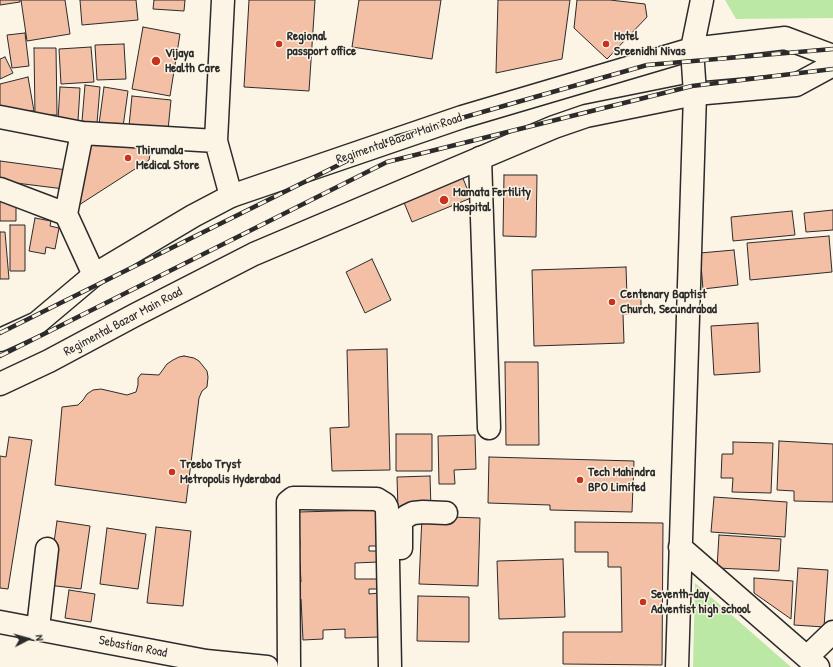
<!DOCTYPE html>
<html>
<head>
<meta charset="utf-8">
<style>
	body { margin:0 }
	#map { position:relative; width:833px; height:667px; overflow:hidden; background:#fcf5e5; font-family:"Patrick Hand",sans-serif }
	canvas { display:block }
	.north { position:absolute; left:8px; top:619px; width:40px; height:40px; -webkit-text-stroke:3px #fcf5e5; paint-order:stroke; rotate:84deg; font-size:11px; font-weight:700; line-height:16px; text-align:center; color:#2b2b2b }
	.north::after { content:''; display:block; margin:auto; width:14px; height:18px; background:#2b2b2b; clip-path:polygon(50% 0,100% 100%,50% 72%,0 100%) }
</style>
</head>
<body>
<div id="map">
<canvas width="833" height="667"></canvas>
<div class="north">N</div>
</div>
<script>
const c = document.querySelector('canvas').getContext('2d');
c.lineJoin = 'round';
function fill(path, color) { c.fillStyle = color; c.fill(path, 'evenodd'); }
const poly = rows => new Path2D(rows.map(r => 'M' + r).join(''));
function stroke(path, color, width, dash) { c.strokeStyle = color; c.lineWidth = width; c.lineCap = dash ? 'butt' : 'round'; c.setLineDash(dash || []); c.stroke(path); }
function label(font, color, halo, rows, align = 'center') {
  c.font = font + ' "Patrick Hand",sans-serif'; c.lineWidth = 3; c.setLineDash([]); c.textBaseline = 'middle'; c.strokeStyle = halo; c.fillStyle = color; for (const [text, x, y, turn = 0] of rows) {
    c.save(); c.translate(x, y); c.rotate((+turn || 0) * Math.PI / 180); c.textAlign = isNaN(turn) ? turn : align; if (halo) c.strokeText(text, 0, 0); c.fillText(text, 0, 0); c.restore();
  }
}
fill(poly([
	[725,0,833,0,833,18,736,19],
	[695,583,791,667,693,667]
]), '#bce8a6');
const building = poly([
	[0,0,20,0,20,2,0,5,0,0],
	[21,0,65,0,70,34,27,41,21,0],
	[80,0,136,0,138,20,82,25,80,0],
	[154,0,185,0,184,11,153,9,154,0],
	[249,0,315,0,309,91,244,87,249,0],
	[359,0,441,0,432,59,352,47,359,0],
	[498,0,570,0,562,59,496,73,498,0],
	[577,0,610,0,645,4,647,17,607,59,574,28,577,0],
	[143,27,180,34,170,96,132,89,143,27],
	[25,33,29,66,12,68,7,35,25,33],
	[124,44,126,79,97,80,95,45,124,44],
	[91,47,94,82,61,84,59,49,91,47],
	[34,48,56,48,57,115,35,115,34,48],
	[5,57,13,73,0,79,0,59,5,57],
	[28,77,34,111,16,111,0,109,0,84,28,77],
	[85,85,100,87,97,123,82,121,85,85],
	[60,87,80,88,78,121,58,120,60,87],
	[104,87,128,91,123,127,99,124,104,87],
	[132,96,171,100,168,130,129,126,132,96],
	[87,142,151,149,149,160,79,205,87,142],
	[0,161,67,170,64,189,0,181,0,161],
	[504,175,537,175,536,237,503,236,504,175],
	[462,176,471,198,412,222,403,200,462,176],
	[0,196,16,196,16,221,0,221,0,196],
	[833,210,833,230,806,232,804,213,833,210],
	[792,211,795,235,733,241,731,217,792,211],
	[35,218,51,221,50,226,59,228,55,249,46,247,45,254,29,251,35,218],
	[10,225,25,225,25,271,10,271,10,225],
	[0,232,5,232,9,279,0,279,0,232],
	[829,236,832,272,750,280,747,243,829,236],
	[734,250,738,285,703,289,700,253,734,250],
	[372,259,391,300,365,313,346,272,372,259],
	[626,267,627,296,641,296,641,313,623,314,624,343,534,346,532,270,626,267],
	[758,323,760,372,714,375,711,326,758,323],
	[387,349,390,470,332,471,330,428,349,427,347,350,387,349],
	[184,356,194,358,199,361,207,371,208,377,207,387,202,391,199,398,186,503,55,485,62,407,78,405,83,400,87,394,93,390,101,389,127,395,136,392,138,385,138,378,141,374,159,375,167,364,173,360,179,357,184,356],
	[505,362,538,362,539,445,506,445,505,362],
	[396,434,432,434,432,471,396,471,396,434],
	[475,435,476,469,454,470,455,484,439,484,438,436,475,435],
	[9,437,32,440,8,589,0,588,0,456,6,457,9,437],
	[779,441,833,444,833,502,794,501,794,491,777,490,779,441],
	[733,442,773,443,771,493,732,492,733,478,721,478,722,454,733,454,733,442],
	[489,457,634,461,632,512,550,510,550,505,488,503,489,457],
	[430,476,431,509,398,510,397,477,430,476],
	[714,497,787,502,785,537,711,532,714,497],
	[376,510,377,546,369,546,369,551,377,551,378,562,355,563,355,579,379,579,379,589,369,589,369,594,379,593,380,637,345,638,345,629,323,630,323,639,303,640,301,599,290,599,289,582,301,582,300,564,290,565,289,545,300,545,298,512,376,510],
	[422,516,480,518,478,586,419,584,422,516],
	[57,521,90,526,81,589,48,585,57,521],
	[575,522,663,523,662,665,563,664,563,632,622,632,621,567,608,567,608,552,575,552,575,522],
	[156,527,191,531,183,606,147,603,156,527],
	[107,528,146,534,138,589,100,584,107,528],
	[719,535,781,539,779,571,717,568,719,535],
	[563,559,565,617,499,619,497,561,563,559],
	[798,568,828,570,824,627,794,625,798,568],
	[754,578,793,581,791,619,754,593,754,578],
	[69,590,95,594,91,622,65,618,69,590],
	[418,596,469,597,469,642,417,641,418,596]
]);
fill(building, '#f3bfa5');
stroke(building, '#2b2b2b', 1);
const minor = poly([
	[223,0,216,141,231,196],
	[0,117,82,133],
	[480,158,489,428],
	[0,189,66,214],
	[94,275,66,214,82,133,216,141],
	[680,547,818,667],
	[401,548,401,521,407,516,413,513,423,512,446,513],
	[0,622,206,661,267,667],
	[38,628,47,549],
	[807,657,833,632],
	[289,667,288,502,293,498,303,498,377,499,385,504,387,508,390,667],
	[677,667,695,94]
]);
const major = poly([
	[695,94,692,49,702,0],
	[0,340,37,323,94,275,193,216,231,196,462,117,692,49,785,38,833,56],
	[0,384,49,361,135,315,254,254,554,127,586,116,695,94,796,85,833,65]
]);
stroke(minor, '#2b2b2b', 25);
stroke(major, '#2b2b2b', 25);
stroke(minor, '#fcf5e5', 22);
stroke(major, '#fcf5e5', 22);
const rail = poly([
	[0,333,395,137,647,65,833,49],
	[0,356,387,162,692,86,833,69]
]);
stroke(rail, '#2b2b2b', 4.5);
stroke(rail, '#fcf5e5', 3, [9]);
for (const [x, y, r, color] of [
	[279,44,4,"#c8321e"],
	[606,44,4,"#c8321e"],
	[156,61,5,"#c8321e"],
	[128,158,4,"#c8321e"],
	[444,200,5,"#c8321e"],
	[612,302,4,"#c8321e"],
	[172,472,4,"#c8321e"],
	[580,480,4,"#c8321e"],
	[643,602,4,"#c8321e"]
]) { const dot = new Path2D(); dot.arc(x, y, r, 0, 2 * Math.PI); c.fillStyle = color; c.fill(dot); stroke(dot, '#fcf5e5', 1.5); }
label('bold 13px', '#2b2b2b', '#fcf5e5', [
	["Regional",287,37],
	["passport office",287,52],
	["Hotel",614,37],
	["Sreenidhi Nivas",614,52],
	["Vijaya",165,54],
	["Health Care",165,69],
	["Thirumala",136,151],
	["Medical Store",136,166],
	["Mamata Fertility",453,193],
	["Hospital",453,208],
	["Centenary Baptist",620,295],
	["Church, Secundrabad",620,310],
	["Treebo Tryst",180,465],
	["Metropolis Hyderabad",180,480],
	["Tech Mahindra",588,473],
	["BPO Limited",588,488],
	["Seventh-day",651,595],
	["Adventist high school",651,610]
], 'left');
label('13px', '#2b2b2b', '#fcf5e5', [
	["Regimental Bazar Main Road",399,139,-19],
	["Regimental Bazar Main Road",123,322,-28],
	["Sebastian Road",133,647,11]
]);
</script>
</body>
</html>
